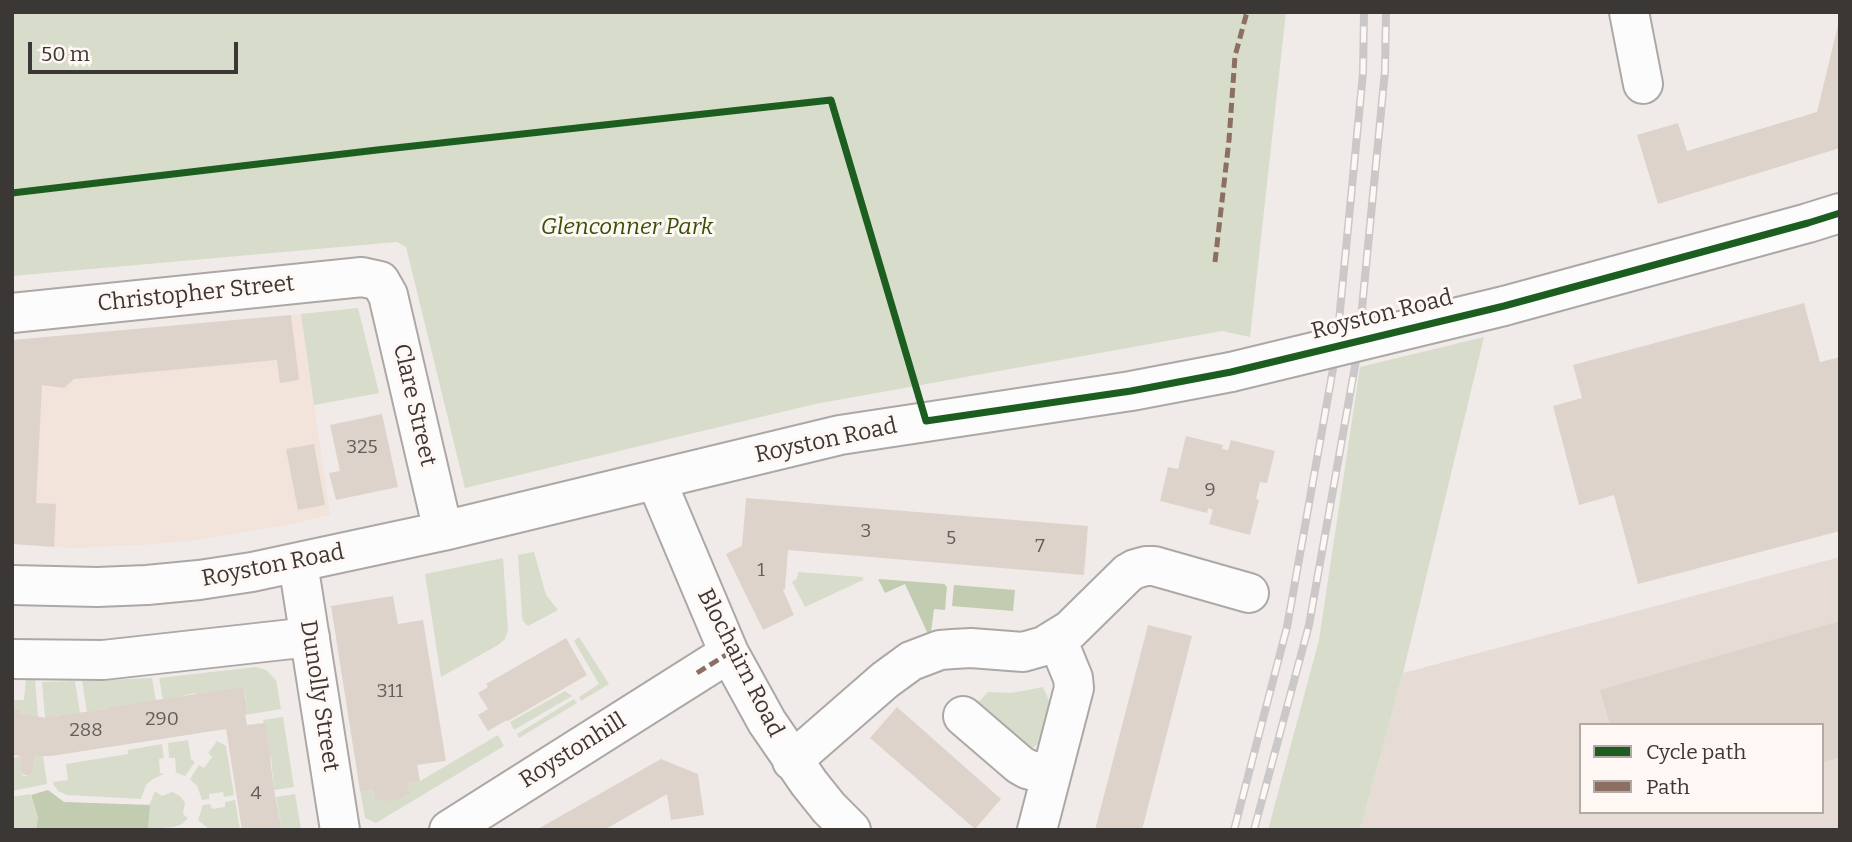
<!DOCTYPE html>
<html>
<head>
<meta charset="utf-8">
<style>
	body { margin:0 }
	#map { position:relative; width:1852px; height:842px; overflow:hidden; background:#f0ebe8; font-family:Bitter,serif }
	canvas { display:block }
	.frame { position:absolute; inset:0; border:14px solid #3b3735; pointer-events:none }
	.legend { position:absolute; left:1579px; top:723px; width:245px; height:91px; box-sizing:border-box; background:#fff7f3; border:2px solid #b1aaa7; margin:0; padding:9px 12px; list-style:none; font-size:21px; color:#3b3735 }
	.legend li { display:flex; align-items:center; gap:14px; height:35px }
	.legend b { width:35px; border:2px solid #b1aaa7 }
	.scale { position:absolute; left:28px; top:42px; width:210px; height:32px; box-sizing:border-box; border:4px solid #3b3735; border-top:0; padding-left:9px; font-size:21px; line-height:24px; white-space:nowrap; color:#3b3735; -webkit-text-stroke:5px #fff7f3; paint-order:stroke }
</style>
</head>
<body>
<div id="map">
<canvas width="1852" height="842"></canvas>
<div class="frame"></div>
<ul class="legend">
<li><b style="height:9px;background:#1b5e20"></b>Cycle path</li>
<li><b style="height:9px;background:#8d6e63"></b>Path</li>
</ul>
<div class="scale">50 m</div>
</div>
<script>
const c = document.querySelector('canvas').getContext('2d');
c.lineJoin = 'round';
function fill(path, color) { c.fillStyle = color; c.fill(path, 'evenodd'); }
const poly = rows => new Path2D(rows.map(r => 'M' + r).join(''));
function stroke(path, color, width, dash) { c.strokeStyle = color; c.lineWidth = width; c.lineCap = dash ? 'butt' : 'round'; c.setLineDash(dash || []); c.stroke(path); }
function label(font, color, halo, rows, align = 'center') {
  c.font = font + ' Bitter,serif'; c.lineWidth = 6; c.setLineDash([]); c.textBaseline = 'middle'; c.strokeStyle = halo; c.fillStyle = color; for (const [text, x, y, turn = 0] of rows) {
    c.save(); c.translate(x, y); c.rotate((+turn || 0) * Math.PI / 180); c.textAlign = isNaN(turn) ? turn : align; if (halo) c.strokeText(text, 0, 0); c.fillText(text, 0, 0); c.restore();
  }
}
fill(poly([
	[1840,557,1840,830,1360,830,1403,673],
	[1581,725,1822,725,1822,812,1581,812]
]), '#e6dcd5');
fill(poly([
	[301,314,330,515,287,525,203,539,157,544,78,548,12,544,12,340]
]), '#f2e3db');
fill(poly([
	[12,12,1286,12,1250,337,1222,331,815,404,465,488,406,247,397,242,12,276],
	[358,308,379,393,314,405,301,314],
	[1484,337,1403,673,1360,830,1268,830,1319,640,1360,367],
	[534,552,546,595,558,610,528,626,523,621,522,615,518,555],
	[503,558,508,630,505,639,498,645,441,677,425,574],
	[798,572,863,577,863,580,805,607,792,582,797,579],
	[579,637,609,684,581,701,579,697,599,684,574,641],
	[256,667,266,670,276,680,281,709,245,715,247,707,245,694,196,695,195,693,163,700,159,678],
	[26,678,35,678,38,717,20,713,20,709,12,708,12,700,24,700],
	[152,678,156,701,122,705,120,707,120,705,107,707,107,709,87,712,82,681],
	[75,681,80,713,59,716,59,715,45,718,42,682],
	[1043,687,1053,710,1045,739,1032,748,1025,748,973,708,988,692,1012,693],
	[565,691,572,696,514,730,510,722],
	[574,699,577,703,519,738,517,734],
	[283,717,294,787,274,790,271,757,269,757,268,739,263,720],
	[498,735,504,746,376,823,365,818,360,790,373,789,374,798,410,792,408,783,420,781],
	[188,740,191,759,195,762,185,776,174,772,176,772,175,758,169,758,168,743],
	[217,741,226,746,234,795,224,797,223,792,209,794,209,799,202,800,197,786,190,779,199,765,204,768,212,757,208,753],
	[162,744,164,758,159,759,160,773,164,774,153,779,146,785,141,799,67,795,58,791,54,785,53,782,68,780,66,764,128,754,128,750],
	[21,756,20,770,22,775,25,776,28,776,33,771,35,756,43,756,47,784,12,791,12,758],
	[155,791,162,796,172,792,180,796,185,803,183,814,188,818,182,824,174,827,148,829,149,806],
	[30,794,38,818,36,830,15,830,12,828,12,797],
	[295,794,301,829,282,830,276,797],
	[235,800,240,830,210,830,198,820,203,805,210,804,212,809,225,807,225,802]
]), '#d7ddca');
fill(poly([
	[878,579,945,584,945,586,947,586,945,610,934,609,931,632,927,632,905,584,885,593],
	[954,585,1015,590,1013,611,952,606],
	[48,790,64,802,150,805,148,829,64,830,59,828,36,830,38,818,31,795]
]), '#c1ccb0');
fill(poly([
	[1839,21,1840,148,1658,204,1637,135,1678,123,1687,151,1817,112],
	[1804,303,1820,362,1840,357,1840,531,1638,584,1614,495,1579,505,1553,406,1582,398,1573,365],
	[291,315,299,380,280,383,277,360,74,379,64,388,42,385,36,503,56,504,54,547,12,544,12,340],
	[382,414,398,487,336,500,329,473,340,471,330,425],
	[1186,436,1223,445,1222,449,1228,450,1231,440,1275,451,1267,483,1260,482,1256,499,1259,500,1250,535,1209,524,1213,510,1208,508,1207,513,1160,501,1168,467,1178,469],
	[314,444,325,505,298,510,286,449],
	[746,498,1088,526,1084,575,788,550,785,589,783,590,794,615,763,630,726,554,742,546],
	[393,596,398,624,423,620,446,761,417,765,420,781,408,783,410,792,401,799,386,801,374,798,373,789,360,791,331,606],
	[1840,621,1840,757,1822,762,1822,725,1610,725,1600,690],
	[1148,625,1192,636,1142,830,1095,830],
	[566,638,587,675,508,721,507,720,488,731,478,715,488,709,478,693,488,687,486,684],
	[243,687,247,707,246,708,247,714,245,714,247,725,264,723,266,726,274,790,282,830,242,830,226,729,51,756,35,756,33,771,29,776,22,774,20,770,21,756,12,755,12,708,20,709,20,713,46,718,46,717,107,709,107,707,120,705,120,707,122,705],
	[897,707,1001,799,975,829,870,738],
	[661,759,698,774,704,815,671,820,667,794,604,830,536,830]
]), '#ded3cb');
const minor = poly([
	[1629,12,1643,84],
	[1504,306,1808,223,1840,213],
	[12,313,362,277,380,281,388,295,443,531],
	[656,480,729,653,767,722,809,783,829,808,851,830],
	[298,563,340,830],
	[12,585,97,587,147,585,199,580,252,572,443,531,840,435,1131,391,1231,372],
	[12,659,103,660,310,637],
	[963,716,1020,765,1027,769,1051,776],
	[792,761,885,680,911,661,940,650,953,649,971,648,1023,652,1044,646,1070,630,1128,573,1135,569,1146,566,1154,566,1249,593],
	[449,830,729,653],
	[1037,830,1074,688,1073,678,1057,639]
]);
stroke(minor, '#aca8a6', 42);
stroke(minor, '#fdfcfc', 38);
const rail = poly([
	[1234,830,1287,627,1336,352,1363,73,1364,12],
	[1254,830,1309,625,1358,349,1385,71,1386,12]
]);
stroke(rail, '#cac8c8', 8);
stroke(rail, '#fff7f3', 5, [16]);
const minorBridge = poly([
	[1231,372,1504,306]
]);
stroke(minorBridge, '#aca8a6', 42, []);
stroke(minorBridge, '#fdfcfc', 38);
stroke(poly([
	[1215,262,1229,140,1235,56,1247,12],
	[697,673,729,653]
]), '#8d6e63', 5, [10, 5]);
stroke(poly([
	[12,193,377,150,831,100,926,421,1131,391,1231,372,1504,306,1808,223,1840,213]
]), '#1b5e20', 7);
label('19px', '#645e5a', null, [
	["325",362,448],
	["9",1210,491],
	["3",866,532],
	["5",951,539],
	["7",1040,547],
	["1",761,571],
	["311",390,692],
	["290",162,720],
	["288",86,731],
	["4",256,794]
]);
label('italic 23px', '#375207', '#fff7f3', [
	["Glenconner Park",627,228]
]);
label('23px', '#3b3735', '#fff7f3', [
	["Christopher Street",196,294,-6],
	["Royston Road",1382,315,-14],
	["Clare Street",414,405,77],
	["Royston Road",826,441,-12],
	["Royston Road",273,566,-11],
	["Blochairn Road",740,663,63],
	["Dunolly Street",319,696,81],
	["Roystonhill",573,751,-32]
]);
</script>
</body>
</html>
